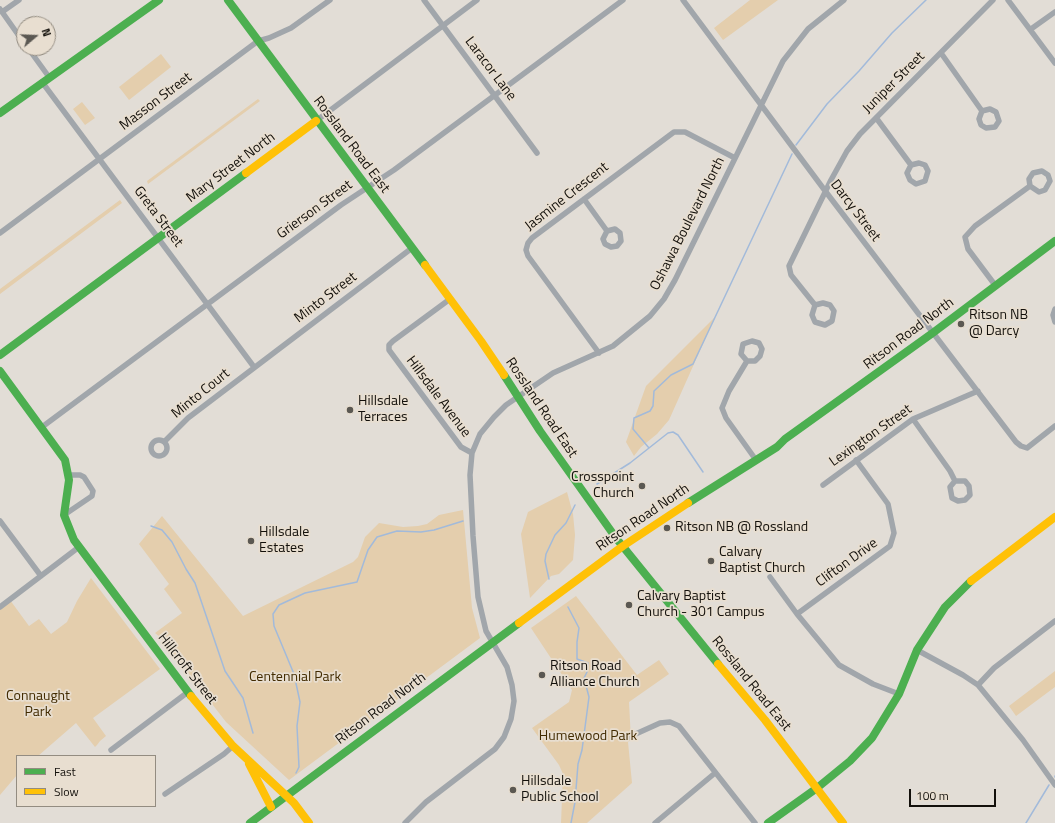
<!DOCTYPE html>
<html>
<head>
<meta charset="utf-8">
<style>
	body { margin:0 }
	#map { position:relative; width:1055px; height:823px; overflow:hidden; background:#e2ddd6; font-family:"Titillium Web",sans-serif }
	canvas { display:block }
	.legend { position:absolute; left:16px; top:755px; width:140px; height:52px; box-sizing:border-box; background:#e8ded0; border:1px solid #938c81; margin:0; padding:5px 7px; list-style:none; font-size:12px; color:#13100b }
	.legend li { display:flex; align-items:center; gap:8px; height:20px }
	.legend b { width:20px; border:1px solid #938c81 }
	.north { position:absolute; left:16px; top:16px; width:40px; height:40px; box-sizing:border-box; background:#e8ded0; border:1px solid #938c81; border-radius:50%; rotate:71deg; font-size:11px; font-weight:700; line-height:16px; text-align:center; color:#13100b }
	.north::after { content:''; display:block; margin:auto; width:14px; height:18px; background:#5b5852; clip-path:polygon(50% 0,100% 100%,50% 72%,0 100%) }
	.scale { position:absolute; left:909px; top:789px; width:87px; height:18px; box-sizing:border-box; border:2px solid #13100b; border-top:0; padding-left:5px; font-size:12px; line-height:14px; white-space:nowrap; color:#13100b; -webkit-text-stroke:3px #e8ded0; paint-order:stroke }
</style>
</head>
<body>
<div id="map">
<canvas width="1055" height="823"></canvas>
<ul class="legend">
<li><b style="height:5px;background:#4caf50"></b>Fast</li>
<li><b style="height:5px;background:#ffc107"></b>Slow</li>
</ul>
<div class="north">N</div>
<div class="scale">100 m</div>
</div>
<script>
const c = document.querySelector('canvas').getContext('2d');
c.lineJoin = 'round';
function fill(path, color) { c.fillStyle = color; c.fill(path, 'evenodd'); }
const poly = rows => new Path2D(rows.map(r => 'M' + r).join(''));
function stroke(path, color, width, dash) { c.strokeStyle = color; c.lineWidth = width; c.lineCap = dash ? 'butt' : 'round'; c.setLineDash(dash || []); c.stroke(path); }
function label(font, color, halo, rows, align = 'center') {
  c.font = font + ' "Titillium Web",sans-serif'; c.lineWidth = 3.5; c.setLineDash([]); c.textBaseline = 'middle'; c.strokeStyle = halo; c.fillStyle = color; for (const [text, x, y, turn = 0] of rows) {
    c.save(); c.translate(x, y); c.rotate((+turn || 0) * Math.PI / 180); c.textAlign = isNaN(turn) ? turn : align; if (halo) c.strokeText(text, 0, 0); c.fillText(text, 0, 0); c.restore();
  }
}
fill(poly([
	[750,0,778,0,723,40,714,28],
	[161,54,171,67,129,100,119,87],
	[258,99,260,101,148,184,147,181],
	[82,102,95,118,85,125,73,109],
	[120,200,122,203,0,294,0,289],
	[715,317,669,420,657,434,641,447,634,456,626,442,646,386],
	[567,492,573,514,575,535,573,560,559,574,551,576,530,598,521,534,528,512],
	[463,510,472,608,480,638,289,780,226,722,161,638,155,633,182,613,164,589,169,584,139,544,162,516,243,616,353,562,358,557,365,537,379,523,403,527,418,526,427,524,439,515],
	[91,578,160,669,93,718,106,736,100,741,97,745,95,747,76,723,38,756,17,756,17,775,0,795,0,607,10,600,29,626,39,619,51,634,67,622,77,601],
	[576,596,637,675,659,660,669,674,629,702,631,740,628,742,632,783,587,823,561,823,563,774,559,765,532,728,569,702,572,690,531,628],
	[1055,671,1055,687,1016,716,1009,706]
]), '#e4cead');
stroke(poly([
	[796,145,827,104,859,71,892,33,926,0],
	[649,448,633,429,634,418,650,411,653,406,654,391,671,375,693,364,792,154],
	[597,484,630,463,668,433,673,432,678,435,703,472],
	[151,526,162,530,172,542,186,569,195,583,225,671,243,698,253,733],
	[549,579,545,561,546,554,555,535,566,523,575,505],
	[568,607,579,628,577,642,577,659,588,663,587,672,584,678,589,697,582,750,578,764,575,802,571,823],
	[296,773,299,767,297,726,300,702,294,674,274,626,273,614,279,605,305,593,357,582,368,550,377,537,397,531,421,532,434,530,463,521],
	[1055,777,1055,776],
	[1026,823,1049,785]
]), '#a2bada', 1.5);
stroke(poly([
	[424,0,537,153],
	[683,0,826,192,1016,442,1021,446,1027,448,1055,426],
	[1008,0,1055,63],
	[0,9,24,43],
	[2,12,19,0],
	[1031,29,1055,12],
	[28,48,49,77],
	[941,53,982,111,990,109,996,112,999,121,995,127,986,128,981,125,979,119,982,111],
	[42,82,254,367],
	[877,119,911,165,907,173,910,180,916,184,925,181,928,171,925,165,919,163,911,165],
	[316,121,477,0],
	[584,199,607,231,603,239,605,244,611,247,617,246,621,241,620,233,615,229,607,231],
	[0,233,258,41,269,38,291,28,330,0],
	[995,285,968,249,965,237,975,226,1030,186,1029,179,1033,173,1042,171,1048,175,1050,181,1045,190,1039,192,1030,186],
	[450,299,393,341,389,345,389,350,461,447,472,453],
	[815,305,823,303,830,305,834,311,832,321,825,325,815,322,812,315,815,305,791,275,789,266,831,180,847,151,860,134,993,0],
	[1055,309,1053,315,1055,322],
	[599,353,528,256,526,250,528,243,532,238,674,132,685,132,735,158],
	[747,361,741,354,743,344,752,341,759,343,762,349,760,356,755,361,747,361,729,391,722,408,726,418,756,460],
	[913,419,950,471,955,481,950,487,952,498,958,501,965,500,970,495,969,486,965,481,955,481],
	[42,427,341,205,394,170,623,0],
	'151 448a8 8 0 1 1 16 0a8 8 0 1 1-16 0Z',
	[165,441,188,418,412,248],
	[823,485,913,419,978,391],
	[64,515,92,496,93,491,84,477,80,475,68,475],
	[0,521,41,576],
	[770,577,797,614,839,665,873,684,899,694],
	[0,607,79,547],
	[797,614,890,546,894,533,888,504,856,460],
	[917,650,963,675,978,685,1023,740,1055,785],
	[978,685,994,668,1055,621],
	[629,737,660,723,670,722,679,726,755,823],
	[111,750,188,692],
	[165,794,224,754,233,746],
	[405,823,426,802,495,749,504,737,511,719,514,701,512,685,507,667,486,631,478,597,473,536,470,475,472,453,480,434,494,417,506,405,553,373,613,346,650,316,664,299,675,280,783,61,808,29,844,0],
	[655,823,715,773]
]), '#a1a6ab', 5.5);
stroke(poly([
	[228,0,425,265],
	[0,113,159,0],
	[0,355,246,173],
	[0,371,65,460,69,480,64,515,74,540,191,696],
	[504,375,540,431,616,538,718,664],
	[688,503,777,447,785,439,934,332,1055,241],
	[250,823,519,623],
	[768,823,817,788,850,761,872,738,899,694,917,650,945,607,971,581]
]), '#4caf50', 8);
stroke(poly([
	[246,173,316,121],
	[425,265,481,341,504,375],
	[971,581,1055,517],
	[519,623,623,546,688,503],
	[718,664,765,720,843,823],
	[191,696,233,746,294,803,309,823],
	[249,764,271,807]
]), '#ffc107', 8);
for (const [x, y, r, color] of [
	[961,324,4,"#5b5852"],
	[350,410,4,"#5b5852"],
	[642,486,4,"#5b5852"],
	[667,528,4,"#5b5852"],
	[251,541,4,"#5b5852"],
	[711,561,4,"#5b5852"],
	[629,605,4,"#5b5852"],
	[542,675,4,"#5b5852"],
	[513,790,4,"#5b5852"]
]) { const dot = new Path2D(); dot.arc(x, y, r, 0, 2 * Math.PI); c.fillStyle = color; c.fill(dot); stroke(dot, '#e8ded0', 1.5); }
label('14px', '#13100b', '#e8ded0', [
	["Laracor Lane",490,69,53],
	["Juniper Street",894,83,-45],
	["Masson Street",156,102,-37],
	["Rossland Road East",351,145,53],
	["Mary Street North",231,168,-37],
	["Jasmine Crescent",567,197,-38],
	["Grierson Street",315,210,-36],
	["Darcy Street",855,211,53],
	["Greta Street",158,217,53],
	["Oshawa Boulevard North",688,224,-63],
	["Minto Street",326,298,-37],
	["Ritson Road North",909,334,-37],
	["Minto Court",201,394,-39],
	["Hillsdale Avenue",438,397,53],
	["Rossland Road East",541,408,56],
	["Lexington Street",871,436,-35],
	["Ritson Road North",643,518,-34],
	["Clifton Drive",847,563,-36],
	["Hillcroft Street",187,669,52],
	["Rossland Road East",751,684,51],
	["Ritson Road North",381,709,-37]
]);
label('14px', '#13100b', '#e8ded0', [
	["Ritson NB",969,316],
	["@ Darcy",969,332],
	["Hillsdale",358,402],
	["Terraces",358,418],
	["Crosspoint",634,478,"right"],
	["Church",634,494,"right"],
	["Ritson NB @ Rossland",675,528],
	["Hillsdale",259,533],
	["Estates",259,549],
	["Calvary",719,553],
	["Baptist Church",719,569],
	["Calvary Baptist",637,597],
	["Church - 301 Campus",637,613],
	["Ritson Road",550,667],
	["Alliance Church",550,683],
	["Hillsdale",521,782],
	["Public School",521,798]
], 'left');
label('14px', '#422b00', '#e8ded0', [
	["Centennial Park",295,678],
	["Connaught",38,697],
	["Park",38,713],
	["Humewood Park",588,737]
]);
</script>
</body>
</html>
